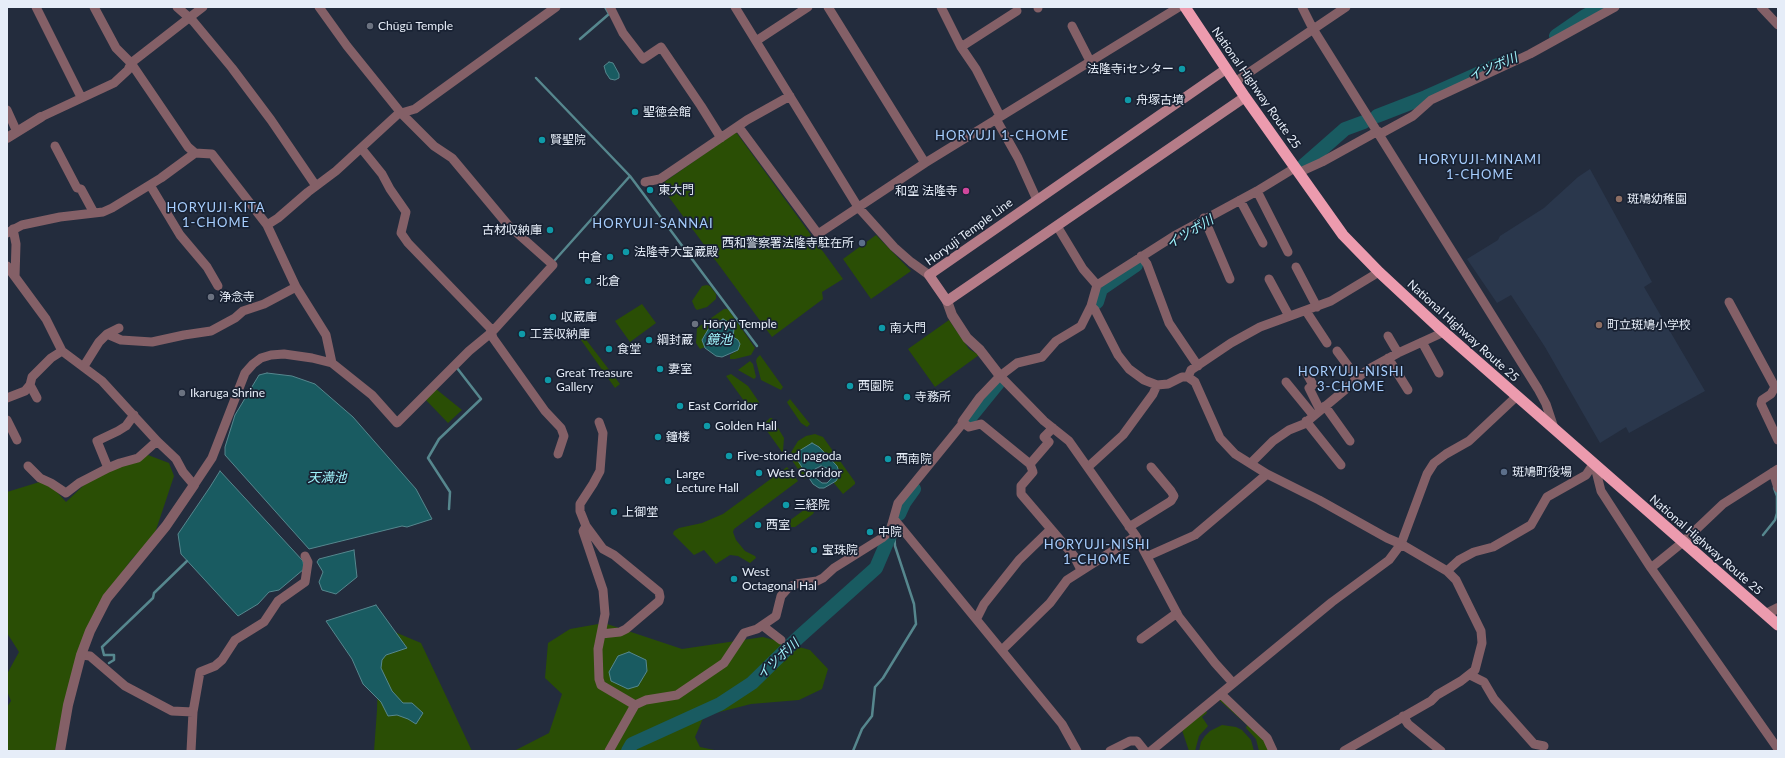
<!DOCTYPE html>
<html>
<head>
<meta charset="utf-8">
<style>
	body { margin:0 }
	#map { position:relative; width:1785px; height:758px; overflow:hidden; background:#232c3d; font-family:Lato,sans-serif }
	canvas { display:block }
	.frame { position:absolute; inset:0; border:8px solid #e6edf8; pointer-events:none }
</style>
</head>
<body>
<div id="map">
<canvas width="1785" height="758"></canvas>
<div class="frame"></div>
</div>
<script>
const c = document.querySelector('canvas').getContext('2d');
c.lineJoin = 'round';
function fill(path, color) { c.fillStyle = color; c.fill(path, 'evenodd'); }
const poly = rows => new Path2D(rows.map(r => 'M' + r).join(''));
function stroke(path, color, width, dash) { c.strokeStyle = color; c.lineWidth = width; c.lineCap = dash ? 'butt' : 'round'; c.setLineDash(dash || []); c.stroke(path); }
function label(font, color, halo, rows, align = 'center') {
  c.font = font + ' Lato,"Noto Sans JP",sans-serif'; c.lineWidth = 3.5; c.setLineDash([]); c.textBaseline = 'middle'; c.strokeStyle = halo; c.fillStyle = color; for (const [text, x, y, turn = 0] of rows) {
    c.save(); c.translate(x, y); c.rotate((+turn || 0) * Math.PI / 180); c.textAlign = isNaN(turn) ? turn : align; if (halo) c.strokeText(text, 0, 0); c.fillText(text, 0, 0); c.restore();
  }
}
fill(poly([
	[1590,169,1652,282,1644,287,1705,391,1629,433,1626,427,1600,443,1545,347,1511,295,1497,303,1467,259,1498,240,1500,236,1544,208,1578,177]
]), '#2a374c');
fill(poly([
	[736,132,843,279,822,292,823,299,772,337,660,185],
	[876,235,911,271,871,299,843,259],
	[707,285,710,286,716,294,716,299,707,307,697,310,695,308,692,301,702,286],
	[642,304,656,323,630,342,615,321],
	[724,309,728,309,755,348,751,355,735,359,730,359,730,355,738,350,732,335,734,330,714,324,704,335,702,341,705,347,700,349,696,343,697,328],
	[949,320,969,349,979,355,935,387,908,349],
	[584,337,620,384,615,388,581,340],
	[760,355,783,387,781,390,761,380,756,361,757,358],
	[750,361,753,364,756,377,754,379,738,370],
	[731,374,748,386,759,402,759,403,755,405,747,405,726,376],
	[436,389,462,410,448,423,426,400],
	[790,399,810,424,807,427,801,423,788,404,787,402],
	[770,418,772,418,784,438,783,451,782,452,767,431,766,422],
	[815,434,823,437,855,482,855,484,843,494,833,482,836,481,839,469,817,445,809,445,798,454,801,466,807,476,805,479,803,477,792,460,790,454,798,441,806,436],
	[148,455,169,463,174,476,154,536,131,560,99,605,59,732,55,751,7,751,7,707,11,701,7,691,7,674,19,652,7,633,7,492,46,480,66,502,85,484,117,466],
	[787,467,798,481,734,529,733,532,736,540,745,551,755,556,756,558,750,563,738,556,730,555,716,564,704,550,694,555,673,534,674,531,679,528,702,523,723,514],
	[808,507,811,508,814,512,813,514,795,527,791,527,789,521],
	[604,623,682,649,763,637,810,650,828,669,822,689,799,700,751,704,704,716,695,737,700,747,719,751,514,751,549,733,562,694,545,678,548,643,570,629],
	[390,630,421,643,472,751,374,751,377,710,379,648],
	[1221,698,1264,740,1269,750,1259,751,1256,739,1246,728,1247,725,1219,700],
	[1206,711,1207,713,1202,717,1208,726,1199,736,1195,751,1189,751,1182,730],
	[1222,725,1236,727,1242,730,1251,740,1254,751,1199,751,1201,742,1205,736,1210,731]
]), '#2a4e05');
const water = poly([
	[609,62,613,63,619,74,619,78,615,80,610,79,606,73,604,66,609,62],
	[723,319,732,324,734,329,733,337,738,340,740,344,738,350,722,357,716,356,705,348,702,340,709,328,723,319],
	[267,373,292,376,315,384,353,417,416,489,432,519,407,527,402,526,309,549,225,455,225,447,235,415,259,375,267,373],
	[812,443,819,447,837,466,839,472,839,476,836,481,824,488,819,488,813,484,798,461,798,454,799,451,812,443],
	[821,466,827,468,831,473,831,479,827,483,822,483,813,476,815,469,821,466],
	[220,471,303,561,304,569,279,590,269,592,258,604,238,616,181,554,178,534,210,487,220,471],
	[354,550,357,577,336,594,322,590,319,582,323,572,317,562,319,559,354,550],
	[376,605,407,648,386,655,382,660,381,668,392,691,403,703,412,703,423,713,416,724,408,719,397,715,388,716,381,702,363,684,352,659,326,621,376,605],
	[629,652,646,660,647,671,638,686,628,689,611,681,609,672,618,656,629,652]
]);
fill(water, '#195b61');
stroke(water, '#56878e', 1);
stroke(poly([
	[580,39,609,14,605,7],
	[536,78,630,176,555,260],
	[630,176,757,346],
	[449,509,450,492,428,458,439,439,481,399,457,368],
	[1763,535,1775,520,1777,513,1777,496,1774,488],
	[109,663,114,660,114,655,104,655,102,647,153,598,154,593,187,561],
	[853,751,862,729,872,716,875,687,883,678,916,624,914,604,895,546,894,530]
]), '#56878e', 2.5);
stroke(poly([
	[1556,36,1585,16,1603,7],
	[1377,116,1426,97,1498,65],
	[1304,165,1345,129,1364,122],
	[1097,302,1101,289,1136,265],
	[968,420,998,383],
	[899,514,904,503,914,489],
	[628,751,632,744,720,704,752,683,799,637,876,568,894,526]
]), '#195b61', 14);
stroke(poly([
	[36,7,81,97],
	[94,7,116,48,131,63,188,147,195,153],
	[177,7,193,21,232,68,271,120,316,186],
	[610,7,623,33,643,59,661,47,701,106,721,138],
	[735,7,858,207,894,247,911,262,929,275],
	[828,7,925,163],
	[941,7,961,47,976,69,1000,116],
	[1038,7,1038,8],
	[1302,7,1313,29,1538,389,1546,404,1554,428],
	[1761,7,1778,25],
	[1072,26,1090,61],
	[756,41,808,7],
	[961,47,1017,11],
	[1235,82,1346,7],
	[7,110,17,132],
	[41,117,114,83,128,70,131,63,203,7],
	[996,119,1018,158,1037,200],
	[738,126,818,234,925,163,1179,7],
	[1380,134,1413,116,1431,100,1530,54,1615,7],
	[55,146,77,188,81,189,94,213],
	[361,148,382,174,390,189,406,212,401,233,408,243,490,328,493,338,545,411,561,428,564,436,558,454],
	[1300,172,1322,162,1378,131],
	[645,182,660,179,747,120,790,96],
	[150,185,180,235,207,267,218,286],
	[1257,191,1288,252],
	[1240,200,1263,243],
	[1204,218,1230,279],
	[267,225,278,218,308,192,336,171,398,114,415,109,556,7],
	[1057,226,1083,269,1097,285],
	[13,229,16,244,15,277],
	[7,233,22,225,60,217,103,212,112,208,161,178,195,153,212,154,267,225,296,287,326,335,332,363],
	[1141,256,1147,264,1169,323,1198,366],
	[7,266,46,319,62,351,102,381,157,441,176,459,183,472,194,485,212,458,245,373,253,364,261,358,271,355,284,354,312,358,332,363,372,395,397,423,469,351,492,332,553,265,508,225,452,158,434,146,401,113,347,46,319,7],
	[1296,267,1317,307],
	[1269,279,1289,316],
	[1729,302,1775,387,1771,394,1762,400,1761,404,1778,440],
	[1091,306,1095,310,1118,355,1129,369,1144,380,1157,385,1168,384,1182,377,1188,377,1195,382,1220,438,1235,454,1267,474,1319,500,1387,538,1401,544,1447,571,1456,580,1481,631,1482,643,1475,670,1461,681,1437,695,1431,701,1344,751],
	[1306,311,1327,343],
	[107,334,121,340,152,342,184,335,211,331,235,318,243,311,264,304,296,287],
	[1388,336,1398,353],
	[1422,342,1439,373],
	[1337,351,1357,378],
	[1388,358,1408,390],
	[84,366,99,342,107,334,119,328],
	[1306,372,1313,385,1309,388,1320,410],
	[1000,376,1044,421,1069,441,1136,536,1179,617,1215,663,1233,683],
	[1188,377,1191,370,1231,343,1260,327,1331,301,1379,272],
	[1286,382,1313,415],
	[7,398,25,391,30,385],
	[37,398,30,385,32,377,51,358,62,351],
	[1325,406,1350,441],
	[7,420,17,440],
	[1306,421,1341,465],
	[599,422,603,433,600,471,593,484,580,504,580,511,586,526,583,531,603,590,605,614,598,649,599,679,601,685,635,705],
	[1251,463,1273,441,1289,430,1304,424,1346,389,1357,378,1369,369,1398,353,1444,332],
	[1594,463,1601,491,1651,568,1778,749],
	[1030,464,1049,442,1044,437,1053,428],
	[28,466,40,478,51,483,66,493,79,483,108,468,97,441,118,431,126,426,134,415],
	[1088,467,1123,435,1153,394,1157,385],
	[108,468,120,463,138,458,157,441],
	[1773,472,1778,488],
	[894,519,1062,724,1077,751],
	[586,526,603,549,614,555,659,592,660,597,659,601,626,629,620,632,601,634],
	[1129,527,1171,501,1174,496,1171,491,1151,467],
	[1148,556,1195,535,1267,474],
	[1651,568,1683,542,1723,504,1778,469],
	[1081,570,1074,556,1021,494,1021,486,1033,472,1030,464,981,424,969,427,962,422,980,397,1000,376,1017,363,1042,357,1056,341,1081,326,1091,306,1097,285,1174,236,1257,191,1293,169],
	[1447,571,1459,560,1474,552,1493,547,1531,525,1547,497,1586,475,1594,463],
	[977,618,984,604,1019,560,1051,529],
	[763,626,781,640],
	[1141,639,1177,613],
	[1002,650,1050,603,1067,580,1136,536],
	[81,655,90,656,125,686,172,711,193,712,191,751],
	[1470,675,1484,682,1494,699,1534,744,1544,746],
	[1221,694,1267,738,1273,751],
	[193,712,200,672,215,666,222,660,235,640,264,622,278,601,305,582,308,562,305,556],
	[1403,716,1408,724,1441,751],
	[609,751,635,705,646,700,677,695,724,663,744,633,757,629,776,616,781,596,788,588,796,584,817,581,823,578,834,568,882,538,890,531,898,503,963,423],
	[1110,751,1130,741,1137,741,1145,751],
	[1151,751,1332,602,1389,560,1401,544,1427,474,1434,463,1446,454,1469,441,1517,396]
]), '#846067', 9);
stroke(poly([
	[7,138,41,117],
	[947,301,952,315,967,338,980,350,1000,376],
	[1766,614,1778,608],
	[60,751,68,705,81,655,90,631,107,598,166,526,194,485]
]), '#846067', 10);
stroke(poly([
	[1226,69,929,275,947,301,1245,97]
]), '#b57c88', 10);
stroke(poly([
	[1185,7,1245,97,1343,235,1379,272,1437,326,1778,625]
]), '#ec9bae', 11);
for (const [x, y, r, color] of [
	[370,26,4,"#6b7280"],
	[1182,69,4,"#0f9aa8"],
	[1128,100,4,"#0f9aa8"],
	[635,112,4,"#0f9aa8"],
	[542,140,4,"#0f9aa8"],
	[650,190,4,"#0f9aa8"],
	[966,191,4,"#d1479c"],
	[1619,199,4,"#8d6e63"],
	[550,230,4,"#0f9aa8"],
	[862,243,4,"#5c6f8a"],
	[626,252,4,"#0f9aa8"],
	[610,257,4,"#0f9aa8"],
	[588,281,4,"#0f9aa8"],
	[211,297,4,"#6b7280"],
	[553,317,4,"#0f9aa8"],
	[695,324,4,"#6b7280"],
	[1599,325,4,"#8d6e63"],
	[882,328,4,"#0f9aa8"],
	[522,334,4,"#0f9aa8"],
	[649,340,4,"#0f9aa8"],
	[609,349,4,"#0f9aa8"],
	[660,369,4,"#0f9aa8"],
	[548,380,4,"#0f9aa8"],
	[850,386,4,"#0f9aa8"],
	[182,393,4,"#6b7280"],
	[907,397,4,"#0f9aa8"],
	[680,406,4,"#0f9aa8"],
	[707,426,4,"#0f9aa8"],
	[658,437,4,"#0f9aa8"],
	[729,456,4,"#0f9aa8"],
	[888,459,4,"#0f9aa8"],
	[1504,472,4,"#5c6f8a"],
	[759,473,4,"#0f9aa8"],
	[668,481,4,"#0f9aa8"],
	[786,505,4,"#0f9aa8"],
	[614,512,4,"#0f9aa8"],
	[758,525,4,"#0f9aa8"],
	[870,532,4,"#0f9aa8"],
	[814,550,4,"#0f9aa8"],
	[734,579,4,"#0f9aa8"]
]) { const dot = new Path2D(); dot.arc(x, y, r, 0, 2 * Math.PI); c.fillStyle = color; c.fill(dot); stroke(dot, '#192233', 1.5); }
label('12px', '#e6edf8', '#192233', [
	["Chūgū Temple",378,26],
	["法隆寺iセンター",1174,69,"right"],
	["舟塚古墳",1136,100],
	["聖徳会館",643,112],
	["賢聖院",550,140],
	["東大門",658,190],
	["和空 法隆寺",958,191,"right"],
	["斑鳩幼稚園",1627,199],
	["古材収納庫",542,230,"right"],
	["西和警察署法隆寺駐在所",854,243,"right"],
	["法隆寺大宝蔵殿",634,252],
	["中倉",602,257,"right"],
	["北倉",596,281],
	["浄念寺",219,297],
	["収蔵庫",561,317],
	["Hōryū Temple",703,324],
	["町立斑鳩小学校",1607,325],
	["南大門",890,328],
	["工芸収納庫",530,334],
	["綱封蔵",657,340],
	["食堂",617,349],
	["妻室",668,369],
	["Great Treasure",556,373],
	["Gallery",556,387],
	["西園院",858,386],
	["Ikaruga Shrine",190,393],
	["寺務所",915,397],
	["East Corridor",688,406],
	["Golden Hall",715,426],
	["鐘楼",666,437],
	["Five-storied pagoda",737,456],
	["西南院",896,459],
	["斑鳩町役場",1512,472],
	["West Corridor",767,473],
	["Large",676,474],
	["Lecture Hall",676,488],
	["三経院",794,505],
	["上御堂",622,512],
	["西室",766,525],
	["中院",878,532],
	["宝珠院",822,550],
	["West",742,572],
	["Octagonal Hal",742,586]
], 'left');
label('12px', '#e6edf8', '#192233', [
	["National Highway Route 25",1256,88,55],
	["Horyuji Temple Line",969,232,-36],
	["National Highway Route 25",1463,331,42],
	["National Highway Route 25",1706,545,41]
]);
label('italic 13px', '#a0f5fd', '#192233', [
	["イツボ川",1493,67,-23],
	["イツボ川",1190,232,-31],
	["鏡池",719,340],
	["天満池",327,478],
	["イツボ川",778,659,-43]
]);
c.letterSpacing = '1px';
label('13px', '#a7cefe', '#192233', [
	["HORYUJI 1-CHOME",1002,136],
	["HORYUJI-MINAMI",1480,160],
	["1-CHOME",1480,175],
	["HORYUJI-KITA",216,208],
	["1-CHOME",216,223],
	["HORYUJI-SANNAI",653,224],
	["HORYUJI-NISHI",1351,372],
	["3-CHOME",1351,387],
	["HORYUJI-NISHI",1097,545],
	["1-CHOME",1097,560]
]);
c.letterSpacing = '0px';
</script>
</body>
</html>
